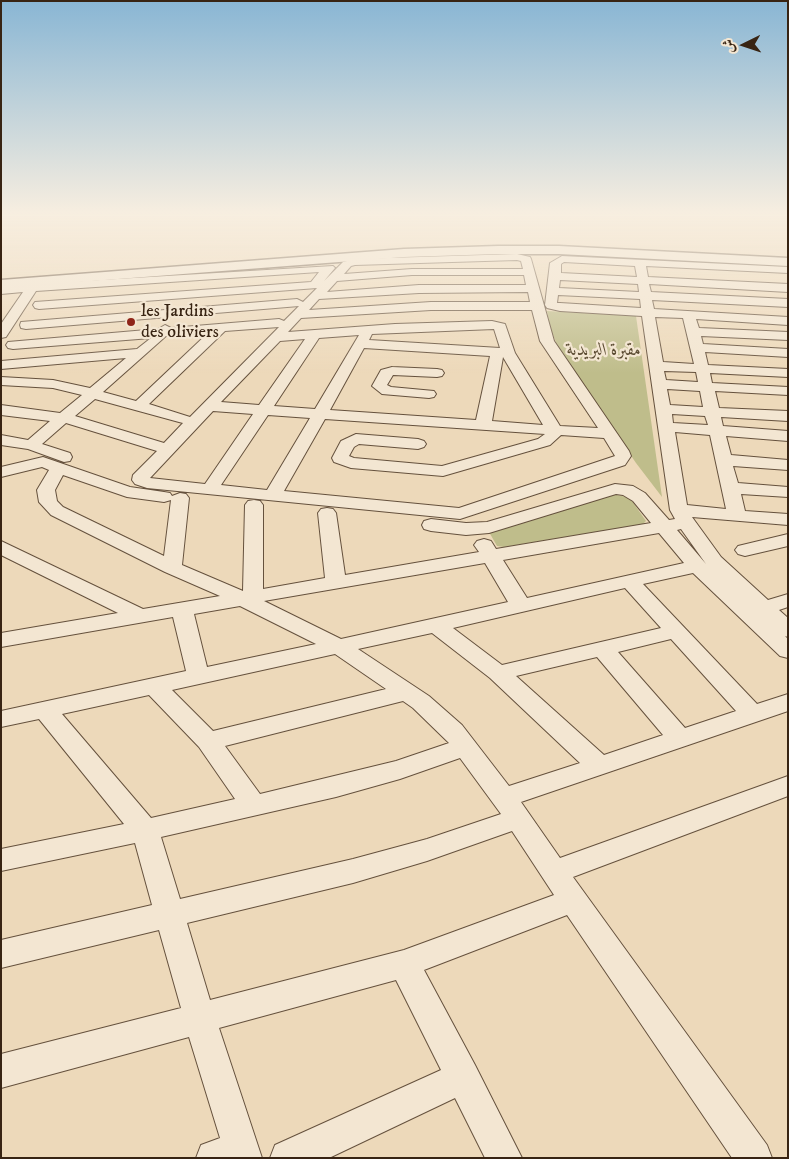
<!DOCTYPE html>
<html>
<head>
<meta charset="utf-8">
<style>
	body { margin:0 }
	#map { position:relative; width:789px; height:1159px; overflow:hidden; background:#edd9ba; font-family:"IM FELL DW Pica",Amiri,serif }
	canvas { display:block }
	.frame { position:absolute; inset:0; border:2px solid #382413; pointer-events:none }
	.north { position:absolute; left:719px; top:20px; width:50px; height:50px; -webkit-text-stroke:4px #f3e6d2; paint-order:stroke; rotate:266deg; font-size:14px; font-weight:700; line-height:20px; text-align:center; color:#382413 }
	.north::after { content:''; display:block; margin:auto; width:18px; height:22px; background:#382413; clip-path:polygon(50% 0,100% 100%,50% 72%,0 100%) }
</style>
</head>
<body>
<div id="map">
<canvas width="789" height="1159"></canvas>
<div class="frame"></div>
<div class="north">ش</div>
</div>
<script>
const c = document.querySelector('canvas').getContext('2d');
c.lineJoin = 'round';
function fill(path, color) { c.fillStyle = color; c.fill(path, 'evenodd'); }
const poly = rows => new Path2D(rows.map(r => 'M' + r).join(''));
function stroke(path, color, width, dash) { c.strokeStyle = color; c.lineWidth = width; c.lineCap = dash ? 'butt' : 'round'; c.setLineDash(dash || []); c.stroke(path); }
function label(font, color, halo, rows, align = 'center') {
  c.font = font + ' "IM FELL DW Pica",Amiri,serif'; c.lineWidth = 4.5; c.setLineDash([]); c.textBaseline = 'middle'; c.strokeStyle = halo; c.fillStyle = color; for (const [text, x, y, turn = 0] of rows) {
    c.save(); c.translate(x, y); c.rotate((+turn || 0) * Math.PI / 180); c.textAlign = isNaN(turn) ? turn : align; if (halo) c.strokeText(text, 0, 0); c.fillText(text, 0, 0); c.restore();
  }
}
fill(poly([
	[547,311,636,316,662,497,636,463,558,348,550,327],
	[612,494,627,497,632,501,646,521,643,524,504,547,497,546,489,532]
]), '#bfbd8b');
const minor = poly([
	[517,254,530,257,531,259,554,341,629,451,631,456,625,465,460,519,147,488,135,484,132,480,133,475,157,451,66,423,42,444,70,453,72,457,70,461,64,462,28,449,1,445,1,435,28,440,50,421,1,415,1,405,60,413,82,395,53,388,1,385,1,377,53,380,90,388,126,358,1,369,1,361,137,349,151,338,13,349,8,348,6,345,8,342,158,329,165,325,171,328,279,319,284,321,299,306,26,329,21,328,20,325,21,322,297,299,303,302,317,288,39,309,35,308,33,305,35,302,311,282,319,272,36,291,6,337,1,338,1,324,23,292,1,294,1,286,333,266,335,268,324,281,343,262,355,259,517,254],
	[517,260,521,261,523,269,412,269,344,274,351,266,355,265,517,260],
	[412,275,524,275,526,285,419,285,327,292,337,281,412,275],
	[528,292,530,302,431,302,309,310,319,299,419,293,528,292],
	[431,310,532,310,540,341,598,428,560,426,515,353,505,324,492,321,395,324,288,332,301,318,431,310],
	[279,327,190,417,149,404,225,331,279,327],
	[494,329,500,348,369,340,372,334,494,329],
	[208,333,136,401,103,392,166,336,208,333],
	[359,335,315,409,274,406,319,338,359,335],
	[305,339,259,405,221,402,280,341,305,339],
	[364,348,490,356,476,420,330,410,364,348],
	[503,357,543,425,492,421,503,357],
	[95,399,179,422,183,423,164,443,75,416,95,399],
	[213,411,253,414,205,484,150,478,213,411],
	[268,415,310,418,267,490,221,485,268,415],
	[325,419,545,434,538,439,442,466,354,458,349,456,354,447,359,444,418,449,424,447,426,444,424,441,418,439,356,434,341,441,332,458,334,462,351,468,443,476,550,445,561,435,604,438,615,456,459,508,284,491,325,419],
	[562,256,788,267,788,273,646,266,648,277,788,284,788,292,649,284,651,292,788,299,788,307,652,300,654,309,788,317,788,325,696,319,699,328,788,332,788,340,701,336,703,344,788,349,788,357,705,352,708,365,788,369,788,377,710,373,712,383,788,387,788,395,715,391,719,408,788,411,788,421,721,417,723,426,788,431,788,441,726,436,731,455,788,460,788,470,733,466,738,483,788,487,788,497,741,494,745,511,788,514,788,525,692,517,721,557,768,600,788,594,788,607,779,610,788,618,788,637,785,636,788,639,788,658,780,656,693,573,643,584,757,704,788,694,788,711,521,802,560,858,788,776,788,796,573,877,767,1145,772,1158,732,1158,567,915,424,970,475,1065,522,1158,485,1158,455,1098,329,1158,270,1158,275,1145,441,1070,396,980,219,1028,262,1158,196,1158,201,1145,220,1138,189,1037,1,1088,1,1054,181,1008,159,930,1,968,1,940,152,905,135,843,1,871,1,849,124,824,39,719,1,727,1,711,186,671,173,617,1,647,1,633,118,613,1,555,1,541,143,609,220,596,165,572,51,515,39,502,37,490,49,470,42,467,1,477,1,467,43,457,130,487,164,492,170,493,172,496,180,493,186,494,189,498,182,565,243,591,245,505,248,501,254,500,260,501,263,505,263,589,325,578,318,513,321,509,327,508,333,509,336,513,345,575,479,552,474,545,477,541,484,539,491,541,496,549,651,523,633,501,623,495,616,494,489,533,466,535,431,531,424,529,422,525,424,521,431,519,466,523,487,522,615,484,633,486,645,493,669,520,675,519,670,510,642,316,560,311,547,308,545,305,550,263,562,256],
	[564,262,635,266,637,277,561,273,561,264,564,262],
	[560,280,638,284,639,292,559,288,560,280],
	[558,295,640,299,641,308,560,303,557,303,558,295],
	[655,317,683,318,694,364,663,362,655,317],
	[664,371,696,372,698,382,666,380,664,371],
	[667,389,700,391,703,407,670,405,667,389],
	[672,414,705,416,708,425,673,423,672,414],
	[675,432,710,435,726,509,687,505,675,432],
	[63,475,127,497,164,502,171,500,164,556,63,507,57,501,55,490,63,475],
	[681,529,706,564,677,530,681,529],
	[659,533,684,563,527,598,503,560,659,533],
	[485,563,508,602,341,639,264,601,485,563],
	[625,588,661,628,502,665,453,628,625,588],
	[240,606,316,644,207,667,194,614,240,606],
	[432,633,490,678,580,763,509,786,462,725,429,696,358,649,432,633],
	[671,639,736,711,685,728,618,652,671,639],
	[335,654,386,689,213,731,172,690,335,654],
	[597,657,663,735,604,755,516,676,597,657],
	[149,695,199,747,235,799,151,818,62,714,149,695],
	[403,701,413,708,449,743,396,761,260,794,225,746,403,701],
	[460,758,501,814,427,839,353,859,180,899,161,837,336,797,400,779,460,758],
	[512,831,554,895,404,950,210,1000,187,923,353,883,427,861,512,831],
	[392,367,437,369,442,370,444,373,442,376,437,377,393,375,387,385,391,387,434,391,436,394,434,397,429,398,382,394,372,386,381,370,392,367],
	[788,534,788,546,745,556,738,554,735,550,738,546,788,534]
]);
const tertiary = poly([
	[498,246,559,246,788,258,788,266,559,254,498,254,404,257,1,288,1,280,404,249,498,246]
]);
stroke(minor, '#65513d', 2);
stroke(tertiary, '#65513d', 3);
fill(minor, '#f3e6d2');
fill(tertiary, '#f3e6d2');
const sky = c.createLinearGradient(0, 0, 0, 373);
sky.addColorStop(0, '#89b6d4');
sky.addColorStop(0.57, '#f7eee0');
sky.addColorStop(1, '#f7eee000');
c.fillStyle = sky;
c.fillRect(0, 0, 789, 373);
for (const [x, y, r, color] of [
	[131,322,5,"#8f2418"]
]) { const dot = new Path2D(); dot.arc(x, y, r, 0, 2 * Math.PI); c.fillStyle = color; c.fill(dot); stroke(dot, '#f3e6d2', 2); }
label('18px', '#382413', '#f3e6d2', [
	["les Jardins",141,312],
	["des oliviers",141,333]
], 'left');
label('italic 18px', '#5a4a31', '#f3e6d2', [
	["مقبرة البريدية",604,351]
]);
</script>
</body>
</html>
